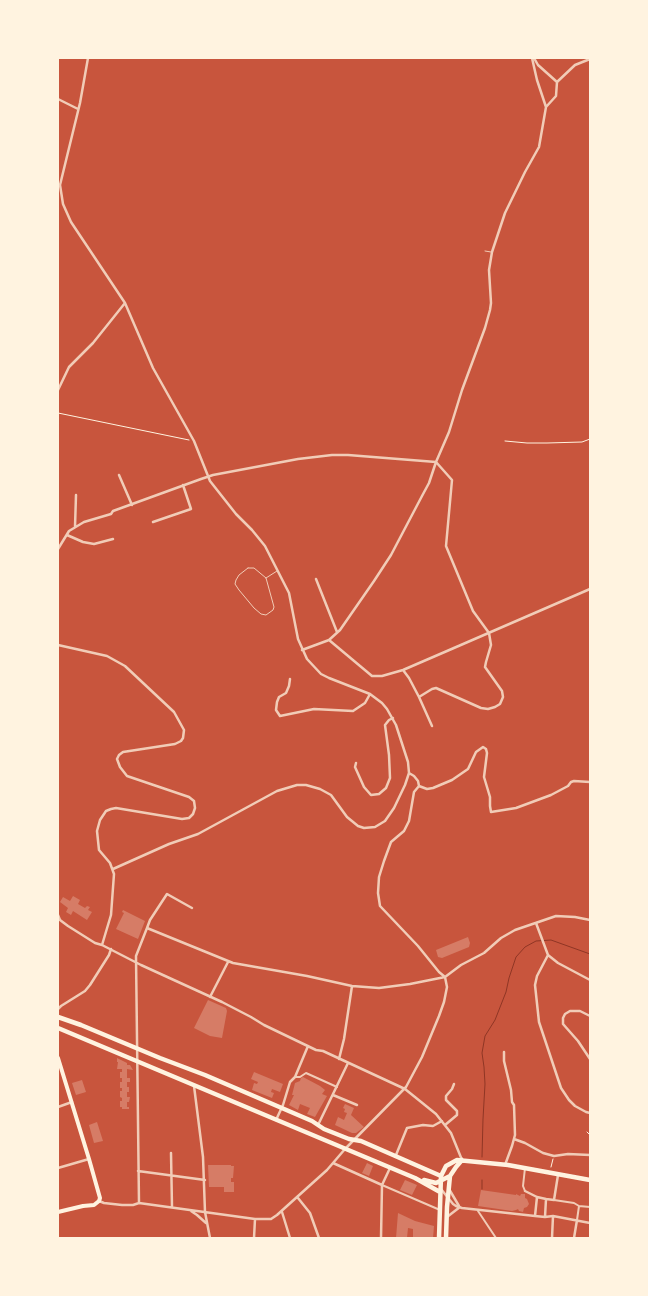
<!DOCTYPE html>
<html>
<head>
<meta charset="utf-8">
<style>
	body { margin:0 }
	#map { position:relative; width:648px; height:1296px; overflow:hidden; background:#c8553d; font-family:"Source Sans 3",sans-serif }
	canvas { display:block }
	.frame { position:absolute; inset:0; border:59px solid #fff3e0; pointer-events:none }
</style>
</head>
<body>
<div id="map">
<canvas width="648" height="1296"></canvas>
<div class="frame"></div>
</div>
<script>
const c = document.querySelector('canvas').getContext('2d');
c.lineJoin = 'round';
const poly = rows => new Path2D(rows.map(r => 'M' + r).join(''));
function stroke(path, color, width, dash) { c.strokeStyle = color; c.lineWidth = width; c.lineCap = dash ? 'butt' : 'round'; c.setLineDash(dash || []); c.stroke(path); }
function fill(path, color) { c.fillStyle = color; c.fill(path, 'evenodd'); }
stroke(poly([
	[482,1157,483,1119,485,1084,484,1067,482,1053,485,1036,495,1020,506,992,509,978,516,957,525,947,536,941,551,940,590,954],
	[482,1189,482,1180]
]), '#8f3625', 1);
fill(poly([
	[73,896,80,900,78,904,85,908,87,906,90,907,88,910,92,912,87,920,73,911,71,915,66,912,68,908,60,902,63,897,70,901],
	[123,910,145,921,138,939,116,929,124,913,122,912],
	[468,937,470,943,469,947,442,958,438,957,436,950],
	[208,1000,226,1008,227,1011,222,1038,210,1036,194,1028],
	[117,1058,127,1063,127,1065,130,1065,133,1070,127,1069,127,1078,130,1078,130,1082,127,1082,127,1087,129,1087,129,1092,127,1092,127,1097,130,1097,129,1102,127,1102,127,1107,129,1107,129,1109,122,1109,122,1107,120,1107,120,1101,122,1101,122,1098,120,1097,120,1091,122,1091,122,1088,120,1088,120,1082,122,1082,122,1078,120,1078,120,1072,122,1072,122,1069,117,1069,118,1062,117,1062],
	[254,1072,283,1084,280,1092,272,1089,271,1092,274,1093,272,1098,252,1090,254,1083,257,1084,258,1082,251,1079],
	[303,1077,320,1086,325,1090,322,1094,327,1096,315,1117,307,1114,310,1108,300,1104,298,1110,289,1105,294,1095,292,1095,295,1083,300,1081,301,1078],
	[82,1080,86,1092,76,1095,72,1083],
	[345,1104,354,1108,351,1115,364,1127,356,1133,352,1133,335,1125,338,1117,344,1120,347,1113,344,1112,345,1109,343,1108],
	[97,1122,103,1141,94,1143,89,1125],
	[367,1163,373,1166,369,1176,362,1173],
	[208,1165,231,1165,231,1166,234,1166,233,1178,231,1178,231,1182,234,1182,234,1192,224,1192,224,1187,209,1187],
	[405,1180,417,1185,412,1195,400,1190],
	[481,1190,516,1195,516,1194,520,1196,521,1194,525,1194,525,1198,527,1199,529,1204,527,1207,524,1208,523,1212,519,1211,518,1209,516,1210,512,1211,478,1206],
	[398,1213,415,1221,434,1226,433,1238,413,1238,413,1229,408,1228,407,1238,396,1238]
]), '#d67c66');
stroke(poly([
	[58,413,189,440],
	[505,441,527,443,547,443,582,442,590,439],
	[587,1132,590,1135],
	[551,1167,553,1159]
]), '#fff3e0', 1);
stroke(poly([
	[485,251,491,252],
	[248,568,254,568,266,578,274,607,273,610,266,615,261,614,254,608,239,590,235,584,236,580,239,575,248,568],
	[266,578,277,571]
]), '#f1ccb7', 1);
stroke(poly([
	[296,1077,300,1077,306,1073,337,1087],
	[525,1168,523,1186,525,1191],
	[382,1185,440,1210],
	[554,1200,574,1203,579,1206,577,1220],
	[579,1206,590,1207],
	[478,1211,496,1238]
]), '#f1ccb7', 2);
stroke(poly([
	[88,58,80,103,60,185,63,204,71,222,125,303,153,368,194,441,210,481,236,514,252,530,265,546,289,593,298,639,307,659,321,674,329,678,370,694,382,703,387,709,396,725,408,762,409,773,405,785,394,808,385,821,375,827,364,828,358,826,347,817,331,795,320,789,306,785,297,785,277,791,198,834,169,844,113,869],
	[534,58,538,65,557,82],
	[58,99,78,109],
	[546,107,556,96,557,82,575,65,590,59],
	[58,390,69,367,93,343,125,303],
	[119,475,132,505],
	[153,522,191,509,183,485],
	[75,527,76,495],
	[67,535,83,542,94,544,113,539],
	[58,549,69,531,84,522,111,514,113,511,201,479,213,475,298,459,332,455,348,455,436,462,452,480,446,546,473,611,489,633,491,645,486,662,485,667,502,691,503,697,500,704,495,707,488,709,481,708,436,688,432,689,419,697],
	[316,579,337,632],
	[329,640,372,676,382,676,403,670,447,651,590,589],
	[58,645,107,656,125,666,174,712,184,730,183,738,181,741,175,744,123,752,119,755,117,759,120,767,127,776,189,797,194,801,195,808,193,814,189,818,182,819,116,808,111,809,106,811,100,820,97,831,99,850,110,863,114,874,111,915,102,945],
	[302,650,329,640,340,630,374,581,391,555,422,496,429,483,436,462,449,432,462,390,485,328,490,310,491,303,489,270,492,252,505,213,525,172,539,147,546,107,537,80,532,58],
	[403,670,409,678,419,697,432,726],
	[290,679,289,686,286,693,279,697,277,702,276,710,280,716,314,709,353,711,365,703,370,694],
	[356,763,355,767,364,787,371,795,379,794,386,788,390,778,389,755,385,725,389,720,393,718],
	[409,773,414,776,418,781,419,786,414,792,409,821,404,831,391,842,384,861,379,877,378,893,380,906,418,946,439,972,445,977],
	[419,786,427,789,433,788,452,780,468,769,476,752,483,747,486,749,487,753,484,777,490,797,490,806,491,812,516,808,551,795,568,786,571,782,574,781,590,782],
	[58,915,60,920,68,926,95,943,102,945,141,965,222,1002,251,1017,264,1025,316,1050,323,1051,405,1089,436,1114,451,1133,462,1160],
	[536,923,548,955],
	[147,928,150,920,167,894,192,908],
	[590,980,558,963,548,955,537,976,535,985,539,1022,561,1088,569,1100,575,1106,586,1112,590,1113],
	[210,997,228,962],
	[58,1009,61,1006,85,991,90,985,109,955,111,949],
	[590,1016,580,1011,570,1011,565,1014,563,1018,563,1024,578,1041,590,1059],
	[504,1052,504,1061,511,1090,512,1102,514,1105,515,1135,512,1146,505,1165],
	[339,1059,344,1039,352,986],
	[194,1086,203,1157,205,1212,210,1238],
	[333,1095,357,1105],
	[58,1107,72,1102],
	[276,1120,283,1105,290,1082,295,1077,308,1046],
	[318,1125,348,1063],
	[445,1125,457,1115,457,1111,446,1100,446,1096,452,1089,454,1084],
	[514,1139,525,1143,543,1153,554,1156,568,1154,590,1155],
	[171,1153,172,1207],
	[396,1155,407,1128,423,1125,433,1126,442,1121],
	[333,1163,382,1185],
	[58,1168,89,1159],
	[138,1171,205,1180],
	[441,1189,453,1204,456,1206,462,1208,535,1216,545,1217,553,1216,590,1223],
	[449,1189,459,1206],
	[525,1191,537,1197],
	[298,1198,310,1213,319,1238],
	[546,1199,554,1200,558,1175],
	[99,1201,104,1203,122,1205,133,1205,139,1203,255,1219,271,1219,277,1215,327,1170,345,1149,406,1087,422,1057,439,1016,444,1002,447,987,445,977],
	[139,1203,136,956,147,928,233,963,307,976,352,986,379,988,410,984,445,977,461,965,484,953,501,938,515,930,556,916,575,917,590,920],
	[191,1211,197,1215,206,1223],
	[282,1212,290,1238],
	[535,1216,537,1197,546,1199,545,1217],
	[447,1217,460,1207],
	[254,1238,255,1219],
	[381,1238,382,1185,390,1168],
	[552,1238,553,1216],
	[574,1238,577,1220]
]), '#f1ccb7', 2.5);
stroke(poly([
	[58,1058,89,1159,100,1198,99,1201,94,1205,83,1206,58,1212]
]), '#fff3e0', 4);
stroke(poly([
	[58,1017,81,1025,160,1058,205,1075,312,1121,324,1129,349,1139,361,1141,441,1176],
	[58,1028,415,1178,440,1192],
	[424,1180,436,1183,450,1176],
	[439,1238,441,1176,446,1166,457,1160,508,1165,590,1180],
	[446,1238,447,1207,450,1176,456,1167,462,1160]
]), '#fff3e0', 4.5);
</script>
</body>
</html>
